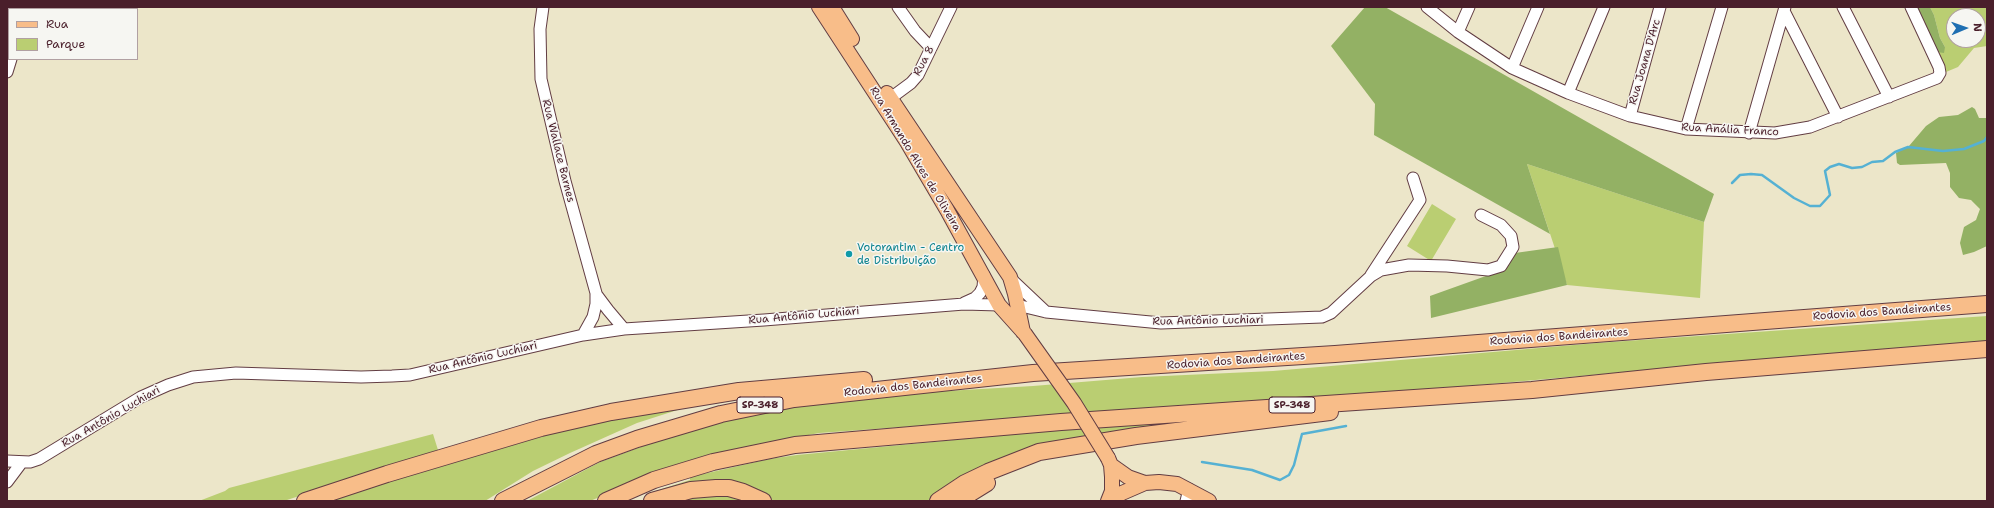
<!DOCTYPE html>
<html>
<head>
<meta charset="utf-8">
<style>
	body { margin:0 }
	#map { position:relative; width:1994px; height:508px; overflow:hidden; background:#ece6c9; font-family:"Shantell Sans",sans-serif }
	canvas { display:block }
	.frame { position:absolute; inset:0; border:8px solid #4a1f2b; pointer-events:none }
	.legend { position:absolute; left:8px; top:8px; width:130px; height:52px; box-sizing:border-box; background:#f6f6f2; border:1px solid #b1a0a2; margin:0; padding:5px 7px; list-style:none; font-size:12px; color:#4a1f2b }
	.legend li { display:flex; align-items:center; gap:8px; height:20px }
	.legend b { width:20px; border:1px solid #b1a0a2 }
	.north { position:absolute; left:1946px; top:8px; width:40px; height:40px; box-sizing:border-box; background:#f6f6f2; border:1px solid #b1a0a2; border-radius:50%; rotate:88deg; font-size:11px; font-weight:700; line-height:16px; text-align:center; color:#4a1f2b }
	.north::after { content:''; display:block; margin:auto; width:14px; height:18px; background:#1f6fb2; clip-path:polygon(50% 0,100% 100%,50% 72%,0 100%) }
</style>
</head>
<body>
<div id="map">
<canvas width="1994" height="508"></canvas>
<div class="frame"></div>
<ul class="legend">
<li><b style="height:5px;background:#f8bd89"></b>Rua</li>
<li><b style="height:11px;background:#bace72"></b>Parque</li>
</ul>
<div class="north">N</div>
</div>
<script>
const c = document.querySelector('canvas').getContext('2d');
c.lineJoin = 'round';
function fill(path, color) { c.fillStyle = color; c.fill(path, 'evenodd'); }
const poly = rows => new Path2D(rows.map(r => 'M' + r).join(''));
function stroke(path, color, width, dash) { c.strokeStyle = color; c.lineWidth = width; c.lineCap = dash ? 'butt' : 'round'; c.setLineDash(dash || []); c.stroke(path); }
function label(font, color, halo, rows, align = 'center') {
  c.font = font + ' "Shantell Sans",sans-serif'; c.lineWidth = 3; c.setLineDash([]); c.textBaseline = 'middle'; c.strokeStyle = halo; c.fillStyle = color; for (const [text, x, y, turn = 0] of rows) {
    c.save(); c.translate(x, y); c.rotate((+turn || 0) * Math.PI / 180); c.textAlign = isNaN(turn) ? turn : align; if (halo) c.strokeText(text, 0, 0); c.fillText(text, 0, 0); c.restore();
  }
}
fill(poly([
	[1930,7,1987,7,1987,46,1974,48,1958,67,1946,72,1937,52,1945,47,1940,38,1934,15],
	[1954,16,1978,16,1978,40,1954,40],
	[1527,164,1704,222,1700,298,1567,285],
	[1432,204,1456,219,1431,261,1407,246],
	[1987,316,1987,343,1705,365,1422,390,819,433,730,450,660,472,590,501,527,501,600,462,676,434,763,411,836,402,929,392,1033,386,1142,377,1273,371,1597,343],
	[693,405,637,423,570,453,533,471,485,501,321,501,561,429],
	[1224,419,1102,436,945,489,927,501,774,501,760,492,650,495,649,493,690,480,690,477,769,459,797,455,1099,426],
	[433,434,438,450,284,501,199,501,225,491,229,488],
	[727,494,749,501,671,501,685,497]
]), '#bace72');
fill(poly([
	[1365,7,1385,7,1714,194,1704,222,1527,164,1550,234,1374,135,1375,104,1331,46],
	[1917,7,1930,7,1934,15,1940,38,1945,47,1944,53,1937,52],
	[1972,107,1975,109,1979,118,1987,118,1987,246,1974,252,1963,255,1960,243,1964,227,1976,220,1980,209,1971,200,1959,198,1950,187,1950,173,1946,163,1900,165,1897,163,1896,153,1909,146,1926,126,1939,117,1958,115],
	[1558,247,1567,285,1431,318,1430,296,1497,272,1515,253]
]), '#93b164');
stroke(poly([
	[1732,183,1740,175,1751,174,1762,175,1794,198,1810,206,1820,206,1830,195,1825,171,1830,167,1839,164,1852,168,1862,167,1872,162,1883,161,1895,152,1908,147,1943,151,1964,149,1984,141,1987,137],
	[1202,462,1252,470,1280,480,1289,475,1294,465,1302,434,1346,426]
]), '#55b1d3', 2.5);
const minor = poly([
	[543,7,540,29,541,79,565,181,596,293,596,304,593,317,583,335],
	[898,7,915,31,931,48],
	[1427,7,1458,32,1512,68,1568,93,1630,116,1686,129,1775,133,1810,127,1937,78,1940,73,1939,67,1911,7],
	[1843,7,1889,97],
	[27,9,28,7],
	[1784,11,1838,117],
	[1458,32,1469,7],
	[1512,68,1538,7],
	[7,72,11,59],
	[1568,93,1604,7],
	[884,103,911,83,918,75,951,7],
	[1630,116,1660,7],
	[1686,129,1722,7],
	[1749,133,1785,7],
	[1371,275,1420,200,1413,178],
	[1010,278,1046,312],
	[596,294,608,310,624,329],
	[964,303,975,298,980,293,983,287,984,275],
	[1017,305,1046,312,1161,323,1322,317,1331,313,1371,276,1381,270,1409,265,1447,266,1488,270,1501,266,1513,247,1511,236,1501,225,1481,215],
	[7,461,30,462,39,459,141,397,168,385,193,377,236,373,361,377,392,376,410,375,583,335,624,329,764,320,964,304,999,305],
	[7,482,22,462],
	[1186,501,1189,489]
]);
const major = poly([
	[819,7,907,142,947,210,999,305,1025,334],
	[832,7,852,39],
	[887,93,1010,277,1015,294,1023,332],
	[1108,458,1111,465,1112,477,1112,491,1108,501],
	[1111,465,1128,477,1145,483],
	[1109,501,1122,493,1145,483,1159,482,1177,484,1209,501]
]);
const highway = poly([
	[305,501,387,474,541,428,611,412,739,391,864,380],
	[503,501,596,454,637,439,721,414,794,399,1033,373,1335,354,1987,304],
	[606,501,654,480,713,462,795,445,1061,422,1532,390,1706,372,1987,349],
	[652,501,691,490,716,488,729,488,743,492,763,501],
	[938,501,965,483,988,472,1039,452,1136,436,1330,412],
	[958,501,987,483]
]);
stroke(minor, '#623d43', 13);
stroke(major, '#623d43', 16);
stroke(highway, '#623d43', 18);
stroke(minor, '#fff', 11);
stroke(major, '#f8bd89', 14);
stroke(highway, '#f8bd89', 16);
const majorBridge = poly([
	[1025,334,1074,403,1108,458]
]);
stroke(majorBridge, '#623d43', 16, []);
stroke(majorBridge, '#f8bd89', 14);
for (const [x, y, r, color] of [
	[849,254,4,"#0f9aa8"]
]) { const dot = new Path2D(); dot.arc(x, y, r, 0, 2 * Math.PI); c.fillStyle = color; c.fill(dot); stroke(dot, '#f6f6f2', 1.5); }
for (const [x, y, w] of [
	[760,405,46],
	[1292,405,46]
]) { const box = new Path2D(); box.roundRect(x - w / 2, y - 8, w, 16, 3); c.fillStyle = '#f6f6f2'; c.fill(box); stroke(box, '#4a1f2b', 1); }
label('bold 10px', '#4a1f2b', null, [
	["SP-348",760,405],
	["SP-348",1292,405]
]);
label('11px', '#4a1f2b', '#f6f6f2', [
	["Rua 8",924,61,-62],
	["Rua Joana D'Arc",1645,62,-74],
	["Rua Anália Franco",1730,130,3],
	["Rua Wallace Barnes",558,151,76],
	["Rua Armando Alves de Oliveira",915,159,59],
	["Rodovia dos Bandeirantes",1882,312,-4],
	["Rua Antônio Luchiari",804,316,-5],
	["Rua Antônio Luchiari",1208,321,-1],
	["Rodovia dos Bandeirantes",1559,337,-4],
	["Rua Antônio Luchiari",483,358,-13],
	["Rodovia dos Bandeirantes",1236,361,-4],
	["Rodovia dos Bandeirantes",913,386,-6],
	["Rua Antônio Luchiari",111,417,-30]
]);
label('11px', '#0d838f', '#f6f6f2', [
	["Votorantim - Centro",857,248],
	["de Distribuição",857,261]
], 'left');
</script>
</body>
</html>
